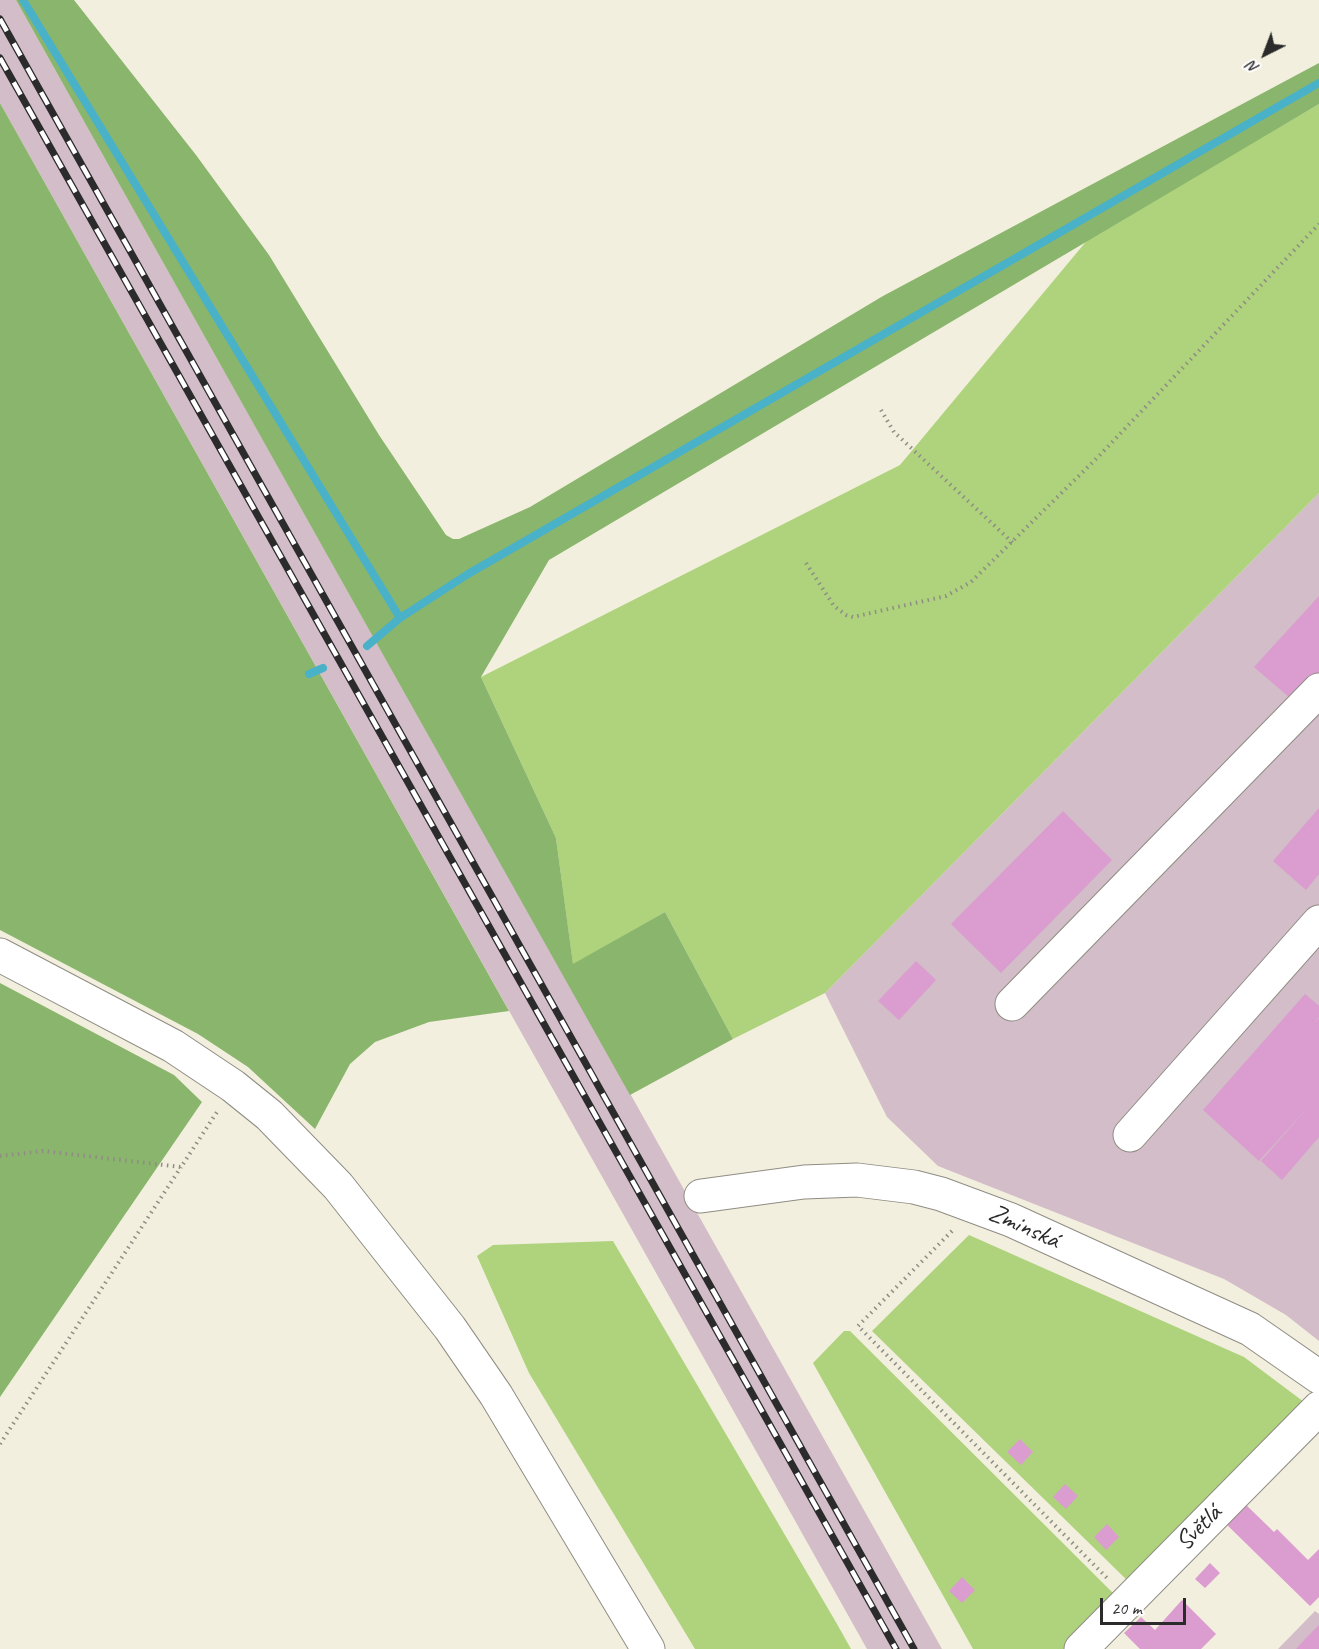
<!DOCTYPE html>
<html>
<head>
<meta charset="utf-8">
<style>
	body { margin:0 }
	#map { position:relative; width:1319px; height:1649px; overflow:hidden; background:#f3efde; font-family:Caveat,sans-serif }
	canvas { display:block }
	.north { position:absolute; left:1235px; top:24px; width:60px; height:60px; -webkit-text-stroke:4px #fff; paint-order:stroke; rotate:222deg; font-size:16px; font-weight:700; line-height:24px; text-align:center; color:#2b2b2b }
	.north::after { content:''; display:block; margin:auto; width:21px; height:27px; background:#2b2b2b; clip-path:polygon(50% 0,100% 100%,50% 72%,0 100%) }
	.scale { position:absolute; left:1100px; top:1598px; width:86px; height:27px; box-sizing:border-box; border:3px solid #2b2b2b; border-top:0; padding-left:8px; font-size:18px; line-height:21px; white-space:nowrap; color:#2b2b2b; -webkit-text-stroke:4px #fff; paint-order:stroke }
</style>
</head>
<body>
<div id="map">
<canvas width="1319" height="1649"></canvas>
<div class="north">N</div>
<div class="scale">20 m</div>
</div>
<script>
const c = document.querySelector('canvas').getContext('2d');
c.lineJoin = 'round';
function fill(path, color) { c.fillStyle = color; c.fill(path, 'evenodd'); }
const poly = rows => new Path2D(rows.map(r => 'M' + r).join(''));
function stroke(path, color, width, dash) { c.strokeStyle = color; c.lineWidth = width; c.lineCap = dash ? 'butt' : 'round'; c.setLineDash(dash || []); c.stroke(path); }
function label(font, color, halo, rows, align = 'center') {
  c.font = font + ' Caveat,sans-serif'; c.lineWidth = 5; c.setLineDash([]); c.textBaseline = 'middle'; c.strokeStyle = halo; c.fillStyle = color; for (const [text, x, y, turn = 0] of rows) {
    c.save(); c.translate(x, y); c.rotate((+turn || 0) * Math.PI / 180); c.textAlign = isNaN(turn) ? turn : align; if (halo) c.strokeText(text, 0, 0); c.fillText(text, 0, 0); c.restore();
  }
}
fill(poly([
	[0,0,16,0,942,1649,867,1649,0,103],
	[1319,493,1319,1341,1286,1315,1224,1279,938,1166,887,1117,825,993],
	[1315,1611,1319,1614,1319,1649,1278,1649]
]), '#d2bdc8');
fill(poly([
	[1319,104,1319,493,825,993,733,1039,665,912,573,965,556,838,481,677,900,465,1089,238],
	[969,1235,1244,1357,1308,1405,1131,1584,872,1331],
	[613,1241,837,1624,851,1649,695,1649,529,1373,477,1256,493,1245],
	[844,1331,850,1331,1118,1598,1068,1649,973,1649,813,1363]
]), '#aed37c');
fill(poly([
	[16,0,74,0,196,155,269,255,379,435,446,535,453,539,459,539,530,507,883,296,1319,63,1319,104,549,560,481,677,556,838,573,964,665,912,733,1039,630,1095],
	[0,103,509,1011,429,1022,375,1042,350,1064,315,1129,248,1067,198,1034,0,930],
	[0,983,174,1075,202,1102,0,1397]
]), '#8ab56c');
stroke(poly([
	[23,0,400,618],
	[367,646,400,618,468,574,1319,83],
	[309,674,323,668]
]), '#49b2c8', 8);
fill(poly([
	[1319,596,1319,678,1297,704,1254,667],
	[1319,808,1319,874,1306,890,1273,861],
	[1063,811,1112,860,1001,973,951,924],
	[916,961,936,980,899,1020,878,1001],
	[1305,994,1319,1006,1319,1017,1313,1024,1319,1018,1319,1137,1282,1180,1261,1161,1309,1106,1259,1161,1203,1110],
	[1020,1439,1033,1452,1021,1465,1007,1452],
	[1065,1484,1078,1496,1066,1509,1053,1497],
	[1242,1501,1274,1532,1277,1529,1308,1560,1319,1549,1319,1597,1310,1606,1223,1521],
	[1107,1524,1119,1537,1106,1550,1094,1537],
	[1210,1563,1220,1573,1205,1588,1195,1579],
	[962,1577,975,1590,962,1603,949,1591],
	[1182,1600,1216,1634,1201,1649,1140,1649,1124,1633,1141,1617,1155,1630],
	[1319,1625,1319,1649,1296,1649,1308,1636]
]), '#db9cd0');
const minor = poly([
	[1012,1004,1319,690],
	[1130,1135,1319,922],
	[701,1196,804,1182,857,1180,914,1187,941,1194,1011,1220,1250,1329,1319,1377],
	[1081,1649,1319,1408]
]);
const major = poly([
	[0,955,173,1046,233,1086,269,1115,338,1186,450,1328,496,1395,648,1649]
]);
stroke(minor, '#8f8d84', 35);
stroke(major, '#8f8d84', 35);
stroke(poly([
	[881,410,894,432,1013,543],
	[806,563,834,606,846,615,853,617,946,596,971,582,1099,456,1319,224],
	[0,1156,43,1151,181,1167,217,1112],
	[952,1231,858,1326,1107,1578],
	[0,1444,181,1167]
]), '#8f8d84', 4, [1.5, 4.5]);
stroke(minor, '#fff', 33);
stroke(major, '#fff', 33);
const rail = poly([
	[0,19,914,1649],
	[0,58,896,1649]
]);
stroke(rail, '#2b2b2b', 7);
stroke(rail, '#fff', 4.5, [14]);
label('26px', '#2b2b2b', '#fff', [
	["Zminská",1024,1227,24],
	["Světlá",1199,1528,-45]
]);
</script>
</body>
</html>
